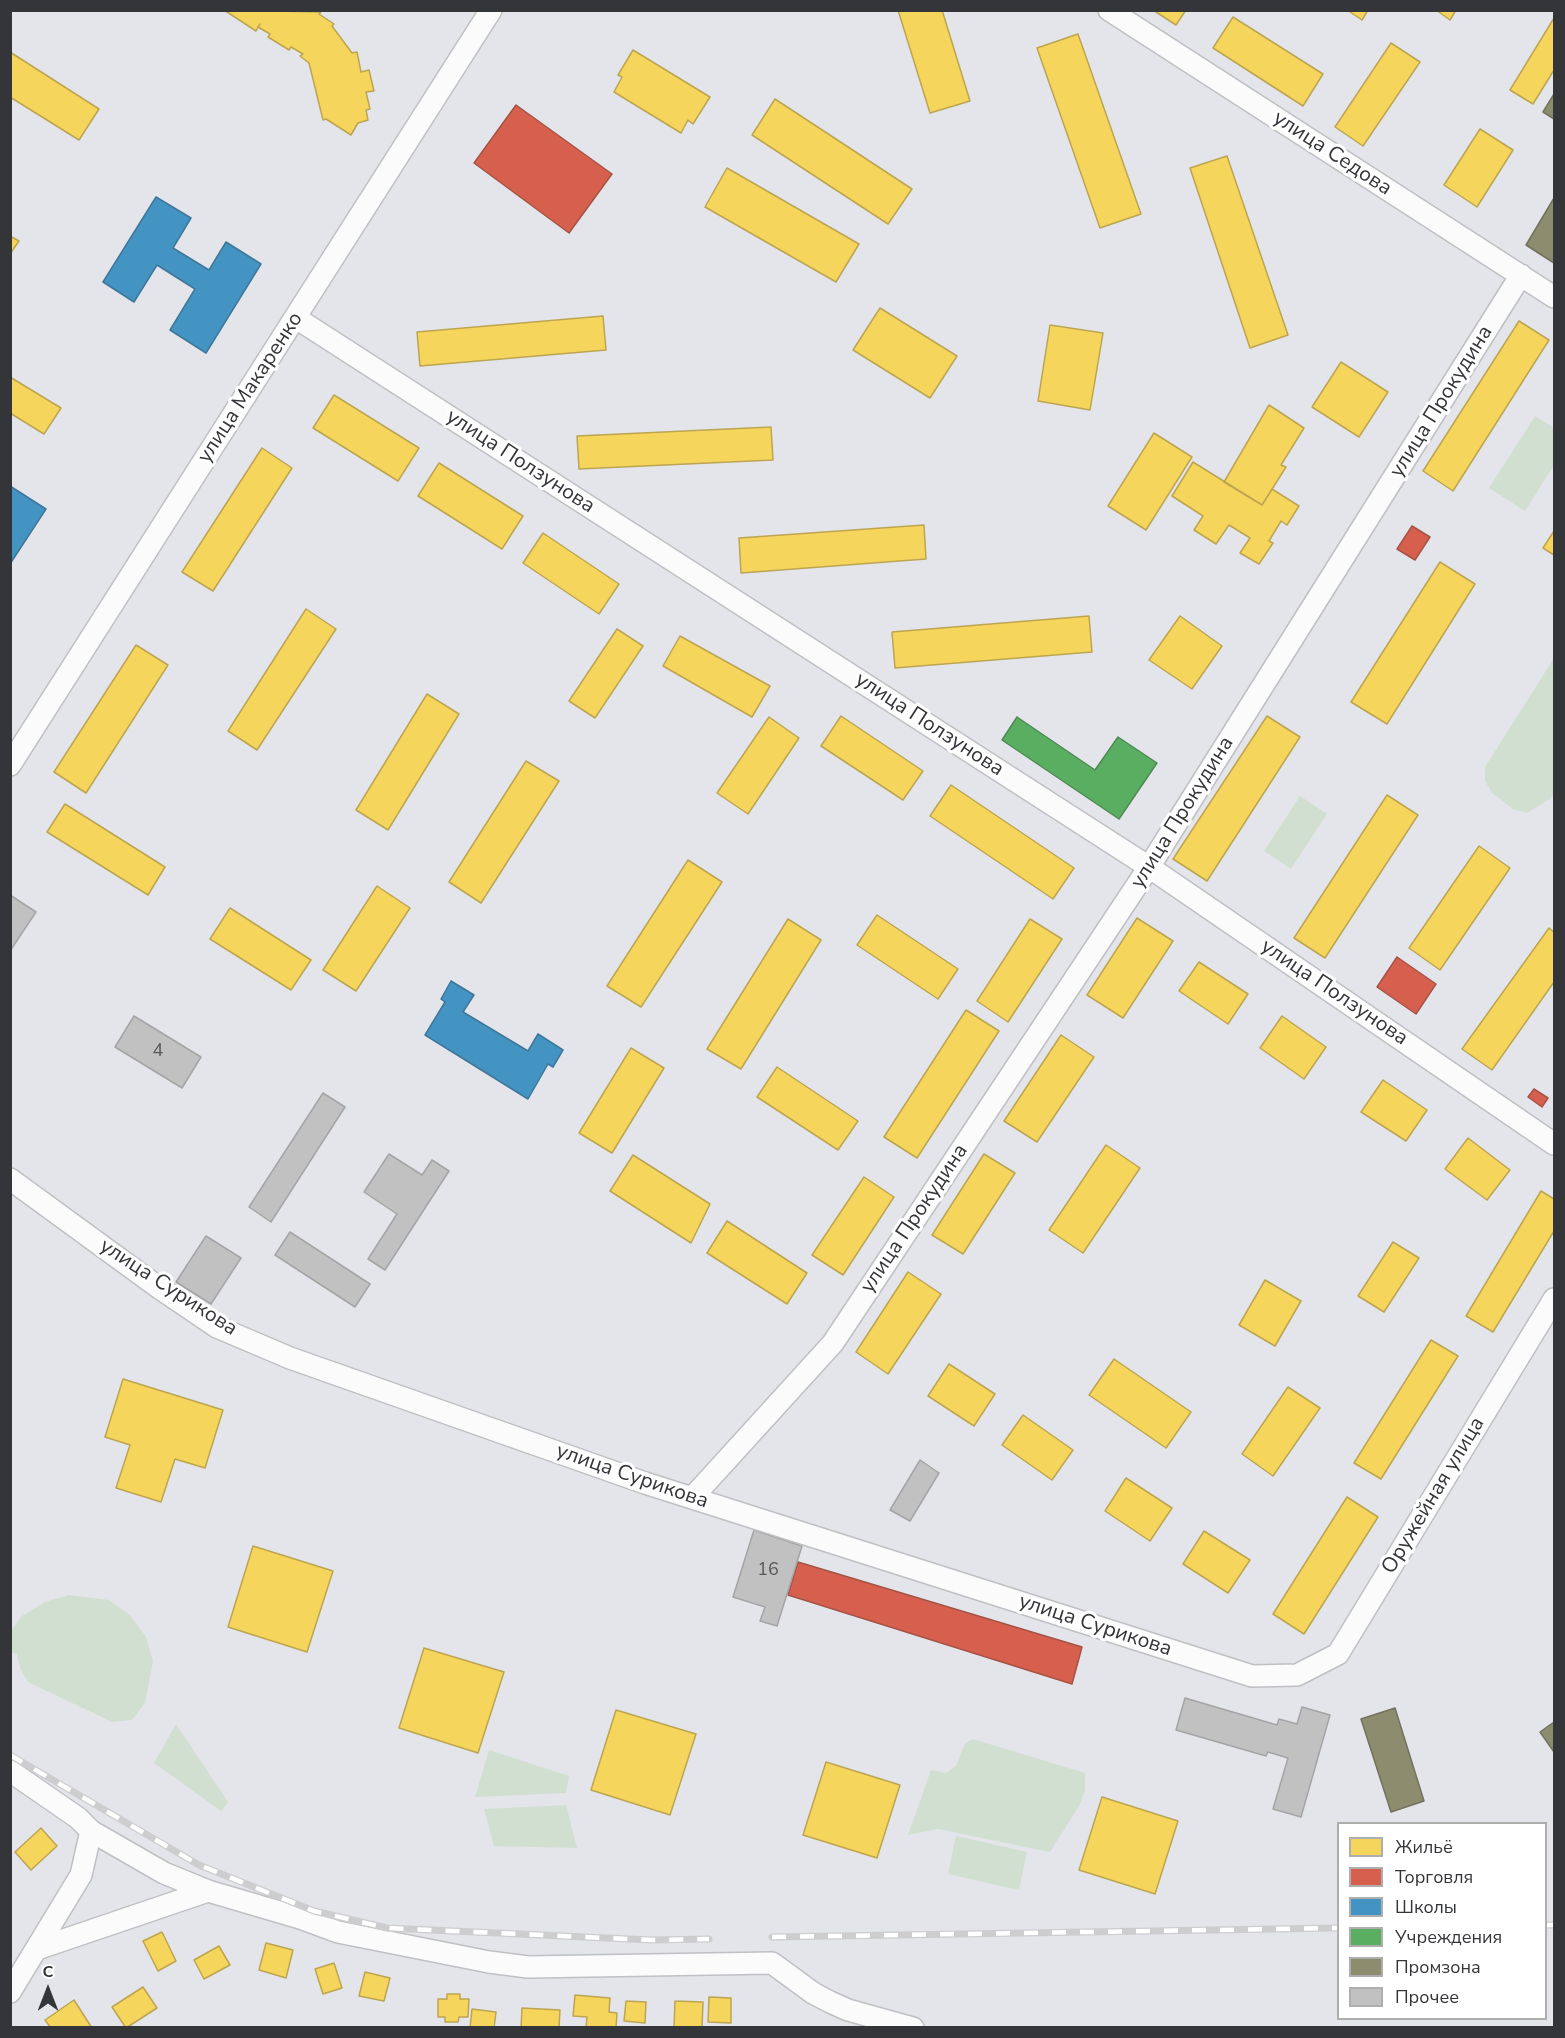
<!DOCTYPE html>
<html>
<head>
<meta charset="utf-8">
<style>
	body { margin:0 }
	#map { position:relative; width:1565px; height:2038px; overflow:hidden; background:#e4e5ea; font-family:"Nunito Sans",sans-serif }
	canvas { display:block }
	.frame { position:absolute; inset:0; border:12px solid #343538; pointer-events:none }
	.legend { position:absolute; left:1337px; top:1822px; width:210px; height:198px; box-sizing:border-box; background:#fff; border:2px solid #aeaeaf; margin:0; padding:8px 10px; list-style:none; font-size:18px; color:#343538 }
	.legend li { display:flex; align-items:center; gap:12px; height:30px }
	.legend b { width:30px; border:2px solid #aeaeaf }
	.north { position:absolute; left:18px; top:1960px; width:60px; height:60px; -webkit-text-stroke:4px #fff; paint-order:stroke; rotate:0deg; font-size:16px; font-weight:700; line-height:24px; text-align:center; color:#343538 }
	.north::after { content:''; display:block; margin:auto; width:21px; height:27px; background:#343538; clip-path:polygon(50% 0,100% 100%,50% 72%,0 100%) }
</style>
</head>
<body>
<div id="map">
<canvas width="1565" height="2038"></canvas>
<div class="frame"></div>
<ul class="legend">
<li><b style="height:16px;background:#f6d55c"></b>Жильё</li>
<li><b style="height:16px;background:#d6604d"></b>Торговля</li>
<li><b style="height:16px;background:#4393c3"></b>Школы</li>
<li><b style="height:16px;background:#5aae61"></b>Учреждения</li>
<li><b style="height:16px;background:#8c8c6e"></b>Промзона</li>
<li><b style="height:16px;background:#c2c1c2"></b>Прочее</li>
</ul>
<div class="north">С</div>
</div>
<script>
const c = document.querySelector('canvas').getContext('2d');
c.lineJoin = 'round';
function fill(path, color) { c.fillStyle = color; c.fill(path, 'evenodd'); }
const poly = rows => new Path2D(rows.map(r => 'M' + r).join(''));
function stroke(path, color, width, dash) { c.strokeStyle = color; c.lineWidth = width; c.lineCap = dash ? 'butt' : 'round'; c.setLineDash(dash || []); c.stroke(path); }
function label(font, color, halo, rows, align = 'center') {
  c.font = font + ' "Nunito Sans",sans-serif'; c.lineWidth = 6; c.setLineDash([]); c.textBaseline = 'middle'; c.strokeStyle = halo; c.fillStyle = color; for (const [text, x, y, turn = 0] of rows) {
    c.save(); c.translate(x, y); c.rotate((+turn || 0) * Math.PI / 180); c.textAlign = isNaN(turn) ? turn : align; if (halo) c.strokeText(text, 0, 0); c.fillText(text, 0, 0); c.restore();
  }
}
fill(poly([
	[1535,416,1554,428,1554,465,1525,511,1489,488],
	[1554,658,1554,793,1550,799,1527,813,1513,809,1492,793,1485,781,1485,767],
	[1300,796,1327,814,1291,869,1264,851],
	[69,1595,109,1600,131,1616,146,1637,153,1661,145,1703,132,1720,112,1722,28,1682,20,1668,17,1654,11,1652,11,1631,22,1616,45,1602],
	[176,1724,228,1802,221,1811,154,1763],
	[973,1739,1085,1773,1085,1791,1079,1806,1050,1852,938,1829,908,1835,931,1770,946,1773,956,1766,965,1743],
	[489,1750,569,1776,566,1793,475,1797],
	[566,1805,577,1848,494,1846,484,1809],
	[956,1836,1027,1852,1019,1890,948,1874]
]), '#d1dfd0');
const homes = poly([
	[224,10,321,12,319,14,334,24,332,26,352,53,357,52,361,72,369,70,374,91,366,92,370,109,366,110,368,120,358,123,351,135,326,119,323,120,309,63,300,56,303,54,291,47,289,50,268,37,270,34,258,27,260,24,256,31,224,10],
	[898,10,942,10,970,101,930,113,898,10],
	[1153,10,1186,10,1176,25,1153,10],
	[1347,10,1368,10,1362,20,1347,10],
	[1436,10,1456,10,1450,20,1436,10],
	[1233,17,1323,74,1303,106,1213,48,1233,17],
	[1554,18,1554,70,1533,104,1510,90,1554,18],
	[1078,34,1141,214,1100,228,1037,48,1078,34],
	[1391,43,1420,62,1363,146,1335,127,1391,43],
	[633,50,710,97,693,124,688,120,681,133,614,92,622,77,618,75,633,50],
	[10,52,99,109,79,140,10,97,10,52],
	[775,99,912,189,888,224,752,135,775,99],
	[1480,129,1513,150,1477,207,1444,185,1480,129],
	[1227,156,1288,335,1250,348,1190,168,1227,156],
	[727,168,859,244,836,282,705,207,727,168],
	[10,236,19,241,10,254,10,236],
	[880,308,957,356,930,398,853,350,880,308],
	[603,316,606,350,420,366,417,332,603,316],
	[1519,321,1549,340,1453,491,1423,471,1519,321],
	[1050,325,1103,333,1090,410,1038,401,1050,325],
	[1341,362,1388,392,1359,437,1312,407,1341,362],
	[10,377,61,408,44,434,10,413,10,377],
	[334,395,419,448,398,481,313,428,334,395],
	[1269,405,1304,428,1281,465,1286,467,1262,505,1224,482,1269,405],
	[771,427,773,460,579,469,577,436,771,427],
	[1154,433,1192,457,1146,530,1108,506,1154,433],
	[262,448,292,468,213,591,182,572,262,448],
	[1193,462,1262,505,1272,489,1299,506,1287,525,1281,521,1269,541,1273,543,1259,564,1240,553,1250,538,1229,525,1216,544,1194,530,1203,516,1172,496,1193,462],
	[439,463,523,516,502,549,418,496,439,463],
	[924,525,926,559,741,573,739,538,924,525],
	[1554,531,1554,555,1543,548,1554,531],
	[543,533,619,584,599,614,523,563,543,533],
	[1440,562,1475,584,1387,724,1351,702,1440,562],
	[306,609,336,629,257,750,228,731,306,609],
	[1089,616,1092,652,895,668,892,632,1089,616],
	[1180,616,1222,646,1192,689,1149,660,1180,616],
	[617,629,643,646,595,718,569,701,617,629],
	[680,636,770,686,752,717,663,666,680,636],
	[136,645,168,665,86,793,54,772,136,645],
	[427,694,459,714,388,830,356,810,427,694],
	[841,716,923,771,903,800,821,746,841,716],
	[1267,716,1300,737,1207,881,1173,859,1267,716],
	[769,717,799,738,748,814,717,793,769,717],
	[526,761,559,781,481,903,449,882,526,761],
	[951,785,1074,868,1053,899,930,816,951,785],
	[1387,795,1418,815,1325,958,1294,938,1387,795],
	[65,804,165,867,148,895,47,832,65,804],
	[1479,846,1510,868,1440,970,1409,948,1479,846],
	[688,860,722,882,641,1007,607,986,688,860],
	[377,886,410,908,356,991,323,970,377,886],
	[230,908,311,960,291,990,210,939,230,908],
	[877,915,958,969,938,999,857,945,877,915],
	[1137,918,1173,941,1123,1018,1087,995,1137,918],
	[788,919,821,940,741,1069,707,1049,788,919],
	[1030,919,1062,939,1008,1022,977,1001,1030,919],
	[1549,928,1554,932,1554,982,1492,1070,1462,1049,1549,928],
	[1199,962,1248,994,1228,1024,1179,991,1199,962],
	[966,1010,999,1031,917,1158,884,1137,966,1010],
	[1282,1016,1326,1047,1304,1079,1260,1048,1282,1016],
	[1061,1035,1094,1057,1037,1142,1004,1121,1061,1035],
	[631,1048,664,1068,612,1153,579,1133,631,1048],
	[777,1067,858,1121,838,1150,757,1097,777,1067],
	[1383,1080,1427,1110,1406,1141,1361,1112,1383,1080],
	[1468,1138,1510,1170,1487,1200,1445,1169,1468,1138],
	[1106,1145,1140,1168,1083,1253,1049,1230,1106,1145],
	[984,1154,1015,1173,963,1254,932,1235,984,1154],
	[633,1155,710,1204,691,1243,610,1191,633,1155],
	[864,1177,894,1197,843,1275,812,1255,864,1177],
	[1541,1191,1554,1199,1554,1231,1493,1332,1466,1316,1541,1191],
	[727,1221,807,1273,787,1304,707,1253,727,1221],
	[1393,1242,1419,1258,1384,1312,1358,1296,1393,1242],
	[908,1272,941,1294,888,1374,856,1352,908,1272],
	[1265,1280,1301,1301,1275,1346,1239,1325,1265,1280],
	[1431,1340,1458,1356,1381,1479,1354,1463,1431,1340],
	[1114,1359,1191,1412,1166,1448,1089,1395,1114,1359],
	[949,1364,995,1394,974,1426,928,1396,949,1364],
	[123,1379,223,1410,205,1468,175,1459,161,1502,116,1488,130,1445,105,1437,123,1379],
	[1288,1387,1320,1408,1273,1476,1242,1454,1288,1387],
	[1023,1415,1073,1450,1052,1480,1002,1445,1023,1415],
	[1126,1478,1172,1508,1150,1541,1105,1511,1126,1478],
	[1347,1497,1378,1517,1304,1634,1273,1614,1347,1497],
	[1204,1531,1250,1560,1228,1593,1183,1564,1204,1531],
	[253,1546,333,1571,307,1652,228,1627,253,1546],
	[424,1648,504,1672,478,1753,399,1728,424,1648],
	[616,1710,696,1734,670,1815,591,1790,616,1710],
	[826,1762,900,1785,877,1858,803,1835,826,1762],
	[1102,1797,1178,1821,1155,1894,1079,1870,1102,1797],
	[41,1828,57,1846,31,1870,15,1852,41,1828],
	[162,1932,176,1961,158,1971,143,1941,162,1932],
	[266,1943,293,1950,286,1978,259,1970,266,1943],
	[219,1946,230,1965,204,1979,194,1960,219,1946],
	[334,1963,342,1988,323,1994,315,1969,334,1963],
	[365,1972,390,1978,384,2001,359,1996,365,1972],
	[143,1987,157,2008,126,2028,112,2007,143,1987],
	[447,1994,460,1994,460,1999,469,1999,468,2017,459,2017,458,2022,445,2022,445,2017,438,2017,438,1999,447,1999,447,1994],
	[575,1995,610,1998,609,2012,617,2013,616,2028,586,2028,587,2017,573,2016,575,1995],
	[709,1997,731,1998,731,2023,708,2022,709,1997],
	[74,2000,92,2028,51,2028,45,2020,74,2000],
	[626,2001,646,2002,645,2023,624,2021,626,2001],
	[675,2001,703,2002,702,2028,674,2028,675,2001],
	[522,2008,560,2010,559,2028,521,2028,522,2008],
	[472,2009,496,2012,494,2028,470,2028,472,2009]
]);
fill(homes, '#f6d55c');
stroke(homes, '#bca551', 1.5);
const shops = poly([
	[516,105,612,174,569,233,474,163,516,105],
	[1412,526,1430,537,1415,560,1397,549,1412,526],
	[1397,957,1436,984,1416,1014,1377,987,1397,957],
	[1534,1089,1548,1098,1542,1107,1528,1097,1534,1089],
	[798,1562,1082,1647,1072,1684,788,1595,798,1562]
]);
fill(shops, '#d6604d');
stroke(shops, '#a55347', 1.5);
const schools = poly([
	[156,197,191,218,173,248,209,270,226,242,261,264,206,353,170,330,195,289,157,265,134,302,103,282,156,197],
	[10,486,46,509,10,564,10,486],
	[451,981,474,995,463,1012,528,1051,538,1034,563,1050,553,1067,548,1064,528,1099,425,1035,445,1002,441,999,451,981]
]);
fill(schools, '#4393c3');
stroke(schools, '#3e7799', 1.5);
const public = poly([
	[1017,717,1095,770,1118,737,1157,763,1119,819,1002,740,1017,717]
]);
fill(public, '#5aae61');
stroke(public, '#4f8a55', 1.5);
const industry = poly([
	[1554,94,1554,119,1543,112,1554,94],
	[1554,198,1554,263,1526,245,1554,198],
	[1395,1708,1424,1801,1391,1812,1361,1719,1395,1708],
	[1554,1722,1554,1752,1540,1732,1554,1722]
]);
fill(industry, '#8c8c6e');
stroke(industry, '#72725e', 1.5);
const building = poly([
	[10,895,36,912,10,951,10,895],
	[134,1016,201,1057,182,1088,115,1047,134,1016],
	[323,1093,345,1107,271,1222,249,1207,323,1093],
	[389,1154,422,1175,432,1160,449,1171,385,1270,368,1259,397,1214,364,1192,389,1154],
	[290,1232,370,1284,355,1307,275,1255,290,1232],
	[206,1236,241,1258,211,1304,176,1282,206,1236],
	[920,1460,939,1473,910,1521,890,1510,920,1460],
	[754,1530,802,1546,777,1626,760,1621,765,1607,733,1597,754,1530],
	[1185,1698,1277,1725,1279,1719,1297,1724,1302,1707,1330,1715,1301,1817,1273,1809,1288,1758,1268,1752,1266,1756,1176,1730,1185,1698]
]);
fill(building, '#c2c1c2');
stroke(building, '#a5a4a5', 1.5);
const minor = poly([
	[1109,10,1554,297],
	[296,318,1149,867,1554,1144],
	[10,765,491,10],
	[10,1179,158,1287,217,1327,290,1358,645,1483,1252,1676,1297,1675,1338,1654,1554,1299],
	[692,1498,833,1343,1149,867,1521,275],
	[10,1771,78,1818,91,1831,164,1873,208,1891,300,1918,338,1932,489,1962,528,1967,772,1963,813,1993,830,2002,848,2010,913,2028],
	[37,1949,208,1891],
	[10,1992,81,1875,91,1831]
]);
stroke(minor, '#bfc0c3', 24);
stroke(minor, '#fbfbfc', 21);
const rail = poly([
	[10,1755,199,1865,314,1911,387,1928,651,1940,709,1939],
	[1546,1925,1554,1925],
	[772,1937,1338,1928]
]);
stroke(rail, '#cdcdcf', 7);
stroke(rail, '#fff', 4.5, [14]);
label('18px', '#58585a', null, [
	["4",158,1052],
	["16",768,1571]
]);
label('21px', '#343538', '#fff', [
	["улица Седова",1332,154,33],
	["улица Макаренко",251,388,-57],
	["улица Прокудина",1442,402,-58],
	["улица Ползунова",520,462,33],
	["улица Ползунова",929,725,33],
	["улица Прокудина",1183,813,-58],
	["улица Ползунова",1334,993,34],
	["улица Прокудина",915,1219,-56],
	["улица Сурикова",168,1288,33],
	["улица Сурикова",632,1477,19],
	["Оружейная улица",1434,1496,-59],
	["улица Сурикова",1095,1626,18]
]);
</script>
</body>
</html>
